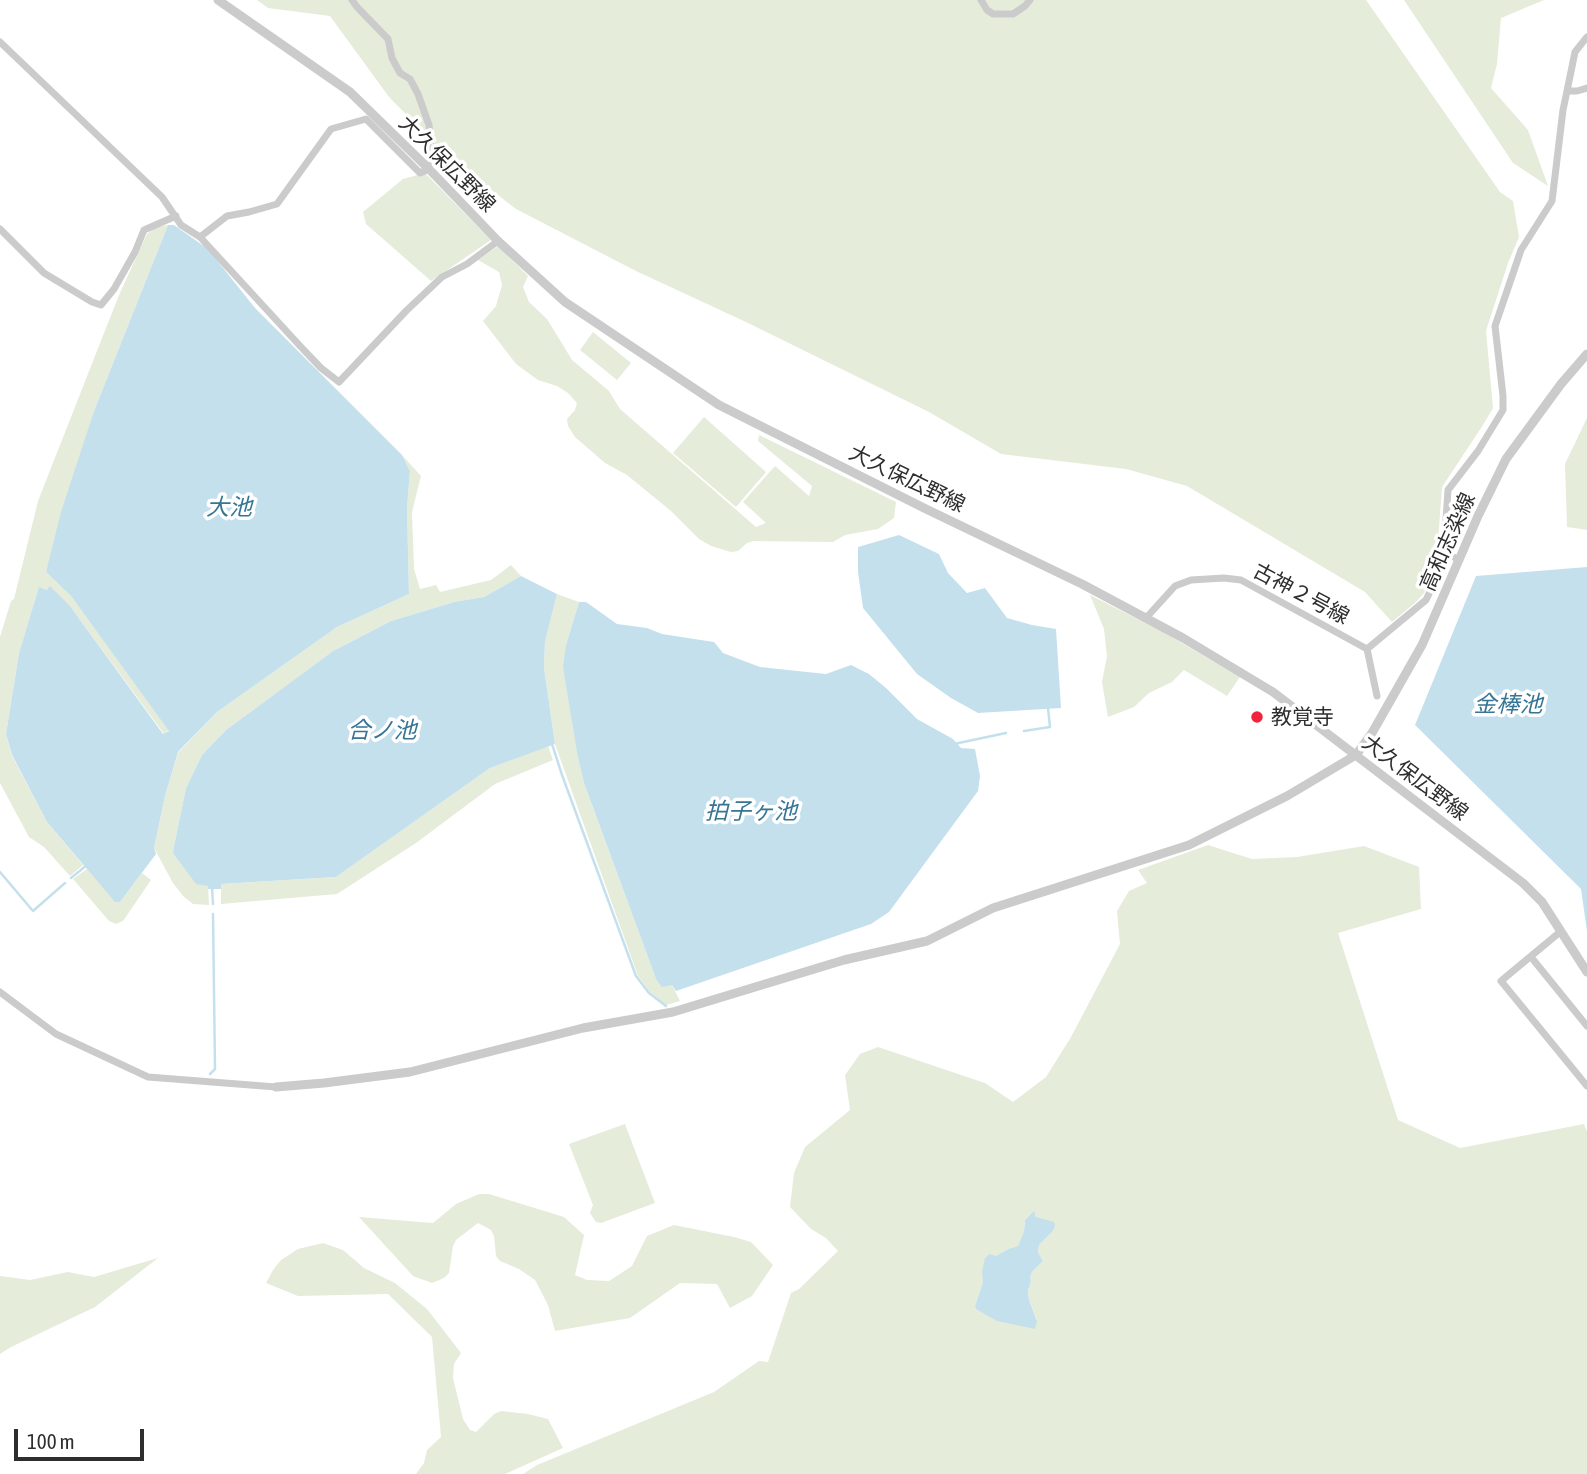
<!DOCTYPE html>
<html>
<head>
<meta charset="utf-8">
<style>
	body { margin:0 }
	#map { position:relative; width:1587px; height:1474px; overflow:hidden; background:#fff; font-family:"Asap Condensed",sans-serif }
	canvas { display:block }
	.scale { position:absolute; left:14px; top:1429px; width:130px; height:32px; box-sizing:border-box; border:4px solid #2e2e2e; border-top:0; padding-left:9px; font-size:21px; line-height:24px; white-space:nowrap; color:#2e2e2e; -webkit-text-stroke:5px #fff; paint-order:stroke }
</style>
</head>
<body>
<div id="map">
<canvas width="1587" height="1474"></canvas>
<div class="scale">100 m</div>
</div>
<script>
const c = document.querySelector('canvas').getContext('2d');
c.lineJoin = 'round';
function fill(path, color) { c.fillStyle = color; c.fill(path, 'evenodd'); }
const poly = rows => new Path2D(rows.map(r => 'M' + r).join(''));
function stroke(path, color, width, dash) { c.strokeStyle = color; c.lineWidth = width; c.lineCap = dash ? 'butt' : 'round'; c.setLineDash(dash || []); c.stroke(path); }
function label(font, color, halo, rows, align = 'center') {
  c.font = font + ' "Asap Condensed","Noto Sans JP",sans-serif'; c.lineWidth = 7; c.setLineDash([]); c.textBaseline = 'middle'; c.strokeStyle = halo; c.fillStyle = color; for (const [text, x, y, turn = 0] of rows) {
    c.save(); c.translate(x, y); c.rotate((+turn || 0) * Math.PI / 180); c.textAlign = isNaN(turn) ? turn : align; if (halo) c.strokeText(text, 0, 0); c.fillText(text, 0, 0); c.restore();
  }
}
fill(poly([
	[257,0,1366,0,1500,192,1513,201,1519,237,1508,263,1486,331,1493,408,1483,425,1442,487,1436,569,1424,593,1416,602,1392,622,1365,592,1187,486,1126,469,1001,454,929,412,748,323,636,271,516,209,446,155,389,97,330,16,268,8],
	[1404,0,1544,0,1501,18,1497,64,1491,88,1528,130,1548,186,1513,163],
	[425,173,491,240,431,281,366,224,363,212,403,179],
	[168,225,94,411,46,572,71,596,169,730,164,734,70,606,47,590,39,588,19,653,6,734,12,756,47,822,83,865,70,876,44,847,29,837,0,783,0,637,11,601,14,599,38,501,119,295,147,234,156,227],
	[498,246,528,276,523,287,529,302,547,319,572,360,609,391,620,409,756,527,766,523,743,502,775,466,809,496,812,486,758,441,759,435,896,502,894,518,878,529,845,535,833,542,753,541,747,543,738,551,731,552,711,546,699,539,671,511,627,475,605,463,575,437,568,426,567,419,575,410,577,403,568,393,557,386,538,380,516,364,483,321,496,306,502,285,499,272,478,260],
	[593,332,631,363,617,380,580,350],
	[704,417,766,472,736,507,673,453],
	[1587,418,1587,530,1567,527,1565,464],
	[402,455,421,476,412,512,414,569,420,589,436,585,440,592,491,580,511,565,521,576,484,597,454,602,391,621,333,651,226,730,202,755,186,788,174,846,173,853,208,886,209,905,193,904,183,896,173,883,154,848,165,796,178,753,217,712,337,627,409,594,407,508,410,471],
	[557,594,579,602,566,645,578,758,584,783,656,979,672,985,680,1001,666,1005,650,992,638,976,555,744,544,668,545,642],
	[1090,595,1161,631,1240,677,1227,696,1184,670,1172,682,1149,693,1134,707,1108,717,1102,682,1107,656,1104,629],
	[548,746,553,760,495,784,416,843,337,894,221,904,221,884,336,877,490,768],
	[1208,845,1252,859,1297,857,1364,846,1419,867,1421,909,1338,933,1398,1120,1460,1148,1584,1124,1587,1132,1587,1474,523,1474,537,1465,714,1392,759,1361,768,1362,791,1293,799,1289,838,1251,826,1238,811,1229,790,1207,794,1173,805,1147,850,1110,845,1075,860,1054,878,1047,985,1083,1013,1102,1046,1077,1071,1037,1120,944,1117,911,1129,891,1147,883,1138,870],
	[1034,1212,1036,1217,1053,1231,1039,1245,1038,1252,1043,1261,1032,1272,1030,1278,1031,1281,1028,1291,1029,1300,1037,1320,975,1306,983,1282,996,1256,1008,1249,1018,1246,1024,1231,1025,1220],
	[87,869,115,901,120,902,142,873,151,880,123,921,116,924,109,921,73,879],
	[625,1124,655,1203,601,1223,596,1222,590,1213,593,1205,569,1144],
	[479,1194,489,1194,564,1217,584,1235,575,1275,587,1280,609,1281,632,1266,647,1236,674,1225,734,1237,751,1242,773,1265,752,1296,730,1308,717,1284,680,1283,630,1318,555,1331,548,1305,535,1280,519,1269,500,1261,496,1256,494,1236,491,1230,478,1223,456,1240,453,1246,449,1273,444,1278,432,1283,413,1276,359,1217,433,1223,456,1204],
	[323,1243,343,1250,364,1268,395,1283,427,1309,461,1353,454,1364,453,1378,463,1419,470,1430,476,1432,494,1414,501,1411,528,1414,548,1419,563,1448,505,1474,416,1474,424,1463,427,1450,441,1437,432,1337,388,1294,298,1296,266,1283,273,1270,281,1260,298,1249],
	[158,1258,95,1307,11,1347,0,1354,0,1276,30,1280,68,1272,94,1277]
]), '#e5ecda');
fill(poly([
	[168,225,174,225,208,249,255,308,402,455,410,471,407,508,409,594,337,627,217,712,178,752,165,796,154,848,156,854,120,902,115,902,47,822,12,755,6,734,19,653,39,587,47,590,50,586,70,606,163,734,169,731,71,596,46,572,61,512,94,411],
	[899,535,939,554,948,573,967,593,985,588,1007,618,1032,625,1056,629,1061,708,978,713,951,698,917,674,863,608,858,572,858,547],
	[1587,567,1587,931,1581,889,1415,725,1476,576],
	[521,576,557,594,545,642,544,668,555,744,490,768,336,877,221,884,221,889,208,889,208,886,196,884,173,853,174,846,186,788,202,755,226,730,333,651,391,621,454,602,484,597],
	[579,602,586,602,617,624,647,628,662,634,714,642,723,653,760,667,826,674,851,665,869,674,886,688,917,719,953,739,961,748,975,749,980,776,978,791,889,912,871,924,676,991,672,985,662,987,656,979,584,783,578,758,563,667,566,645],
	[1034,1211,1036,1217,1054,1222,1055,1225,1053,1231,1039,1245,1038,1252,1043,1261,1032,1272,1030,1278,1031,1281,1028,1291,1029,1300,1037,1321,1035,1329,997,1321,976,1309,975,1306,983,1282,982,1272,985,1258,990,1254,996,1256,1008,1249,1018,1246,1024,1231,1025,1220]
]), '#c5e0ed');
stroke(poly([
	[1024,731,1050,727,1048,708],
	[552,744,562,775,636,976,649,993,666,1006],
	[954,744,1006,733],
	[0,872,33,911,65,883],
	[71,878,87,865],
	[212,887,213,904],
	[210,1074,215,1069,213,914]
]), '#c5e0ed', 2.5);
stroke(poly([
	[981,0,987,10,993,14,1013,14,1025,6,1030,0],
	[0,42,162,197,181,225,200,237,301,347,321,368,339,382,406,311,442,277,467,264,498,241],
	[1567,91,1575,52,1587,37],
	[0,229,44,273,92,302,101,305,114,289,135,252,144,230,176,216],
	[200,237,227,216,249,212,277,204,331,129,366,119,420,173,429,169,431,142,429,125,418,94,410,79,400,73,392,58,388,39,357,7,352,0],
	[1458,560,1444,550,1448,490,1478,451,1503,410,1503,396,1495,326,1521,250,1552,201,1563,110,1567,91,1577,91,1587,88],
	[1146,618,1175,586,1191,580,1224,578,1241,580,1367,649],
	[1377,696,1367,649,1426,600,1440,570,1444,550],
	[1560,932,1501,981,1587,1086],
	[1531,957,1587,1026],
	[0,992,56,1034,148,1077,276,1087]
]), '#cbcbcb', 7);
stroke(poly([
	[218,0,350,92,429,169,498,241,565,302,719,405,926,509,1082,584,1183,638,1273,692,1523,883,1542,902,1587,972],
	[276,1087,324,1083,410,1072,583,1028,673,1012,844,960,927,941,993,908,1189,845,1287,796,1356,755,1372,733,1422,645,1478,516,1506,459,1561,384,1587,354]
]), '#cbcbcb', 9);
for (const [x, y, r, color] of [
	[1257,717,7,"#f0253d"]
]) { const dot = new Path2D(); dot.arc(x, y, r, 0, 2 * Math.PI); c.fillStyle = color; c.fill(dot); stroke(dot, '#fff', 2.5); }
label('21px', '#2e2e2e', '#fff', [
	["大久保広野線",447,164,45],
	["大久保広野線",907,479,26],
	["高和志染線",1448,542,-66],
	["古神２号線",1301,594,28],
	["大久保広野線",1415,778,37]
]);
label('21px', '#2e2e2e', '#fff', [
	["教覚寺",1271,717]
], 'left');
label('italic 23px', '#377595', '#fff', [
	["大池",229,508],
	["金棒池",1508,705],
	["合ノ池",382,731],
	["拍子ヶ池",751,812]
]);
</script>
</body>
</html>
